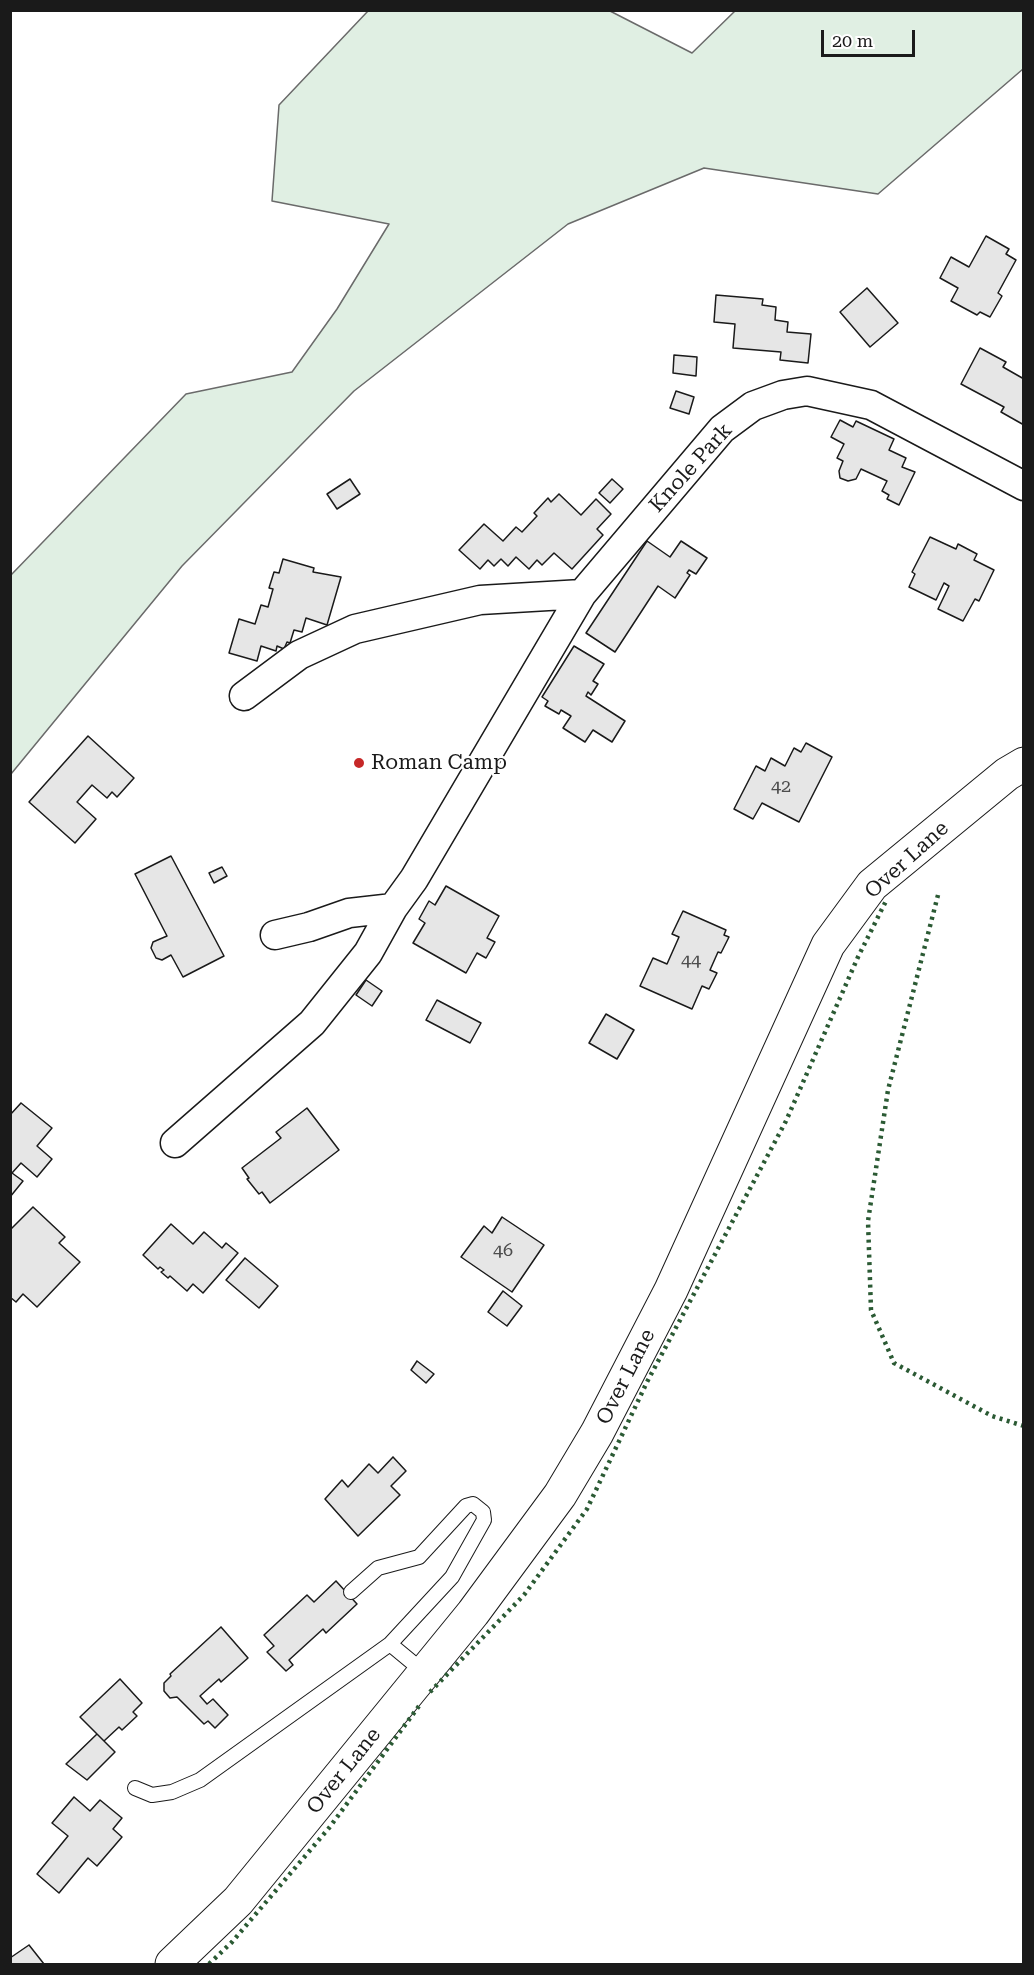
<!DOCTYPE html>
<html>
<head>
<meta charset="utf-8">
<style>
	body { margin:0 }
	#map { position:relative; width:1034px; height:1975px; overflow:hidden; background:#fff; font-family:"Roboto Serif",serif }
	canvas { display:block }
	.frame { position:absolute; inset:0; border:12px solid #1a1a1a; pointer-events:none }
	.scale { position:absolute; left:821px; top:30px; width:94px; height:27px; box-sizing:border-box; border:3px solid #1a1a1a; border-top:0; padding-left:8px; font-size:18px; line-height:21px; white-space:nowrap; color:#1a1a1a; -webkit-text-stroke:4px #fff; paint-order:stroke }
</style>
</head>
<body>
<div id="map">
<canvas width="1034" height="1975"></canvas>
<div class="frame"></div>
<div class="scale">20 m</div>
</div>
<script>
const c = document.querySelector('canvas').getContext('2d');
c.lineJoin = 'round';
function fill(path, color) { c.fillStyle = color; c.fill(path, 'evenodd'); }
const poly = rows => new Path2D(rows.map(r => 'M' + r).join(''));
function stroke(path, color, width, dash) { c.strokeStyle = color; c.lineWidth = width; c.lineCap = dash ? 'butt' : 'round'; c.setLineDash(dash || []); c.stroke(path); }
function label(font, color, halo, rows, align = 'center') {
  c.font = font + ' "Roboto Serif",serif'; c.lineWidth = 4.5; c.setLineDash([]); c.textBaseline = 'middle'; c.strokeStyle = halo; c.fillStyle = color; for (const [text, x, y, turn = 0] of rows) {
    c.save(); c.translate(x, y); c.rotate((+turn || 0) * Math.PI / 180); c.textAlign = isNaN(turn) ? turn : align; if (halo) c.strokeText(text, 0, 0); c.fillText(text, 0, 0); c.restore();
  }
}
const green = poly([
	[368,11,610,11,692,53,735,11,1023,11,1023,69,878,194,704,168,568,224,354,391,182,566,11,774,11,575,186,394,292,372,337,309,389,224,272,201,279,105,368,11]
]);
fill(green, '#e0efe3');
stroke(green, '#6a6a6a', 1.5);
const building = poly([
	[986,236,1009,249,1006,254,1016,260,998,293,1002,296,990,317,980,312,977,315,951,301,958,288,940,278,951,257,969,267,986,236],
	[867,288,898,323,870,347,840,312,867,288],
	[716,295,763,299,762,305,776,307,775,320,788,322,787,332,811,334,808,363,780,360,781,352,733,348,735,324,714,322,716,295],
	[980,348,1006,362,1003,367,1024,379,1024,425,1001,412,1004,407,961,384,980,348],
	[674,355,697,357,696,376,673,373,674,355],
	[676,391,694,397,689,414,670,408,676,391],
	[840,420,853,427,856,421,894,439,889,450,906,458,902,467,915,472,899,505,887,499,889,495,882,491,887,481,861,469,856,479,848,481,840,478,839,471,843,461,837,458,844,444,831,437,840,420],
	[350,479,360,494,337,509,327,494,350,479],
	[612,479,623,489,610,503,599,493,612,479],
	[559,494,581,515,596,499,611,514,597,529,603,535,572,569,554,553,542,565,537,560,529,569,516,557,508,566,501,559,494,566,488,560,480,569,459,550,484,524,503,541,516,527,522,532,537,516,534,513,548,498,551,502,559,494],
	[930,537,956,549,958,544,977,554,974,560,994,570,979,601,975,599,963,621,938,609,949,586,944,583,936,600,909,587,915,574,912,572,930,537],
	[647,541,670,557,681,541,707,558,696,574,689,570,687,573,690,575,675,598,658,586,615,652,586,633,647,541],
	[283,559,314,568,313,572,341,577,327,625,306,618,302,632,294,630,290,643,287,642,284,649,277,646,276,651,261,646,257,661,229,653,239,619,255,624,261,605,268,607,273,589,269,588,274,572,279,573,283,559],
	[574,646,604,664,593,681,598,684,591,695,588,692,586,696,625,721,612,742,593,730,585,742,563,728,571,716,561,710,559,714,545,706,548,701,542,697,574,646],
	[88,736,134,778,117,797,112,792,107,798,92,785,77,802,96,819,75,843,29,802,88,736],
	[806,743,832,757,799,822,762,803,753,819,734,809,756,766,765,771,771,758,785,766,794,748,801,752,806,743],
	[171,856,224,956,183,977,171,955,162,960,156,958,151,948,153,942,167,936,135,874,171,856],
	[222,867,227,876,214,883,209,873,222,867],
	[446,886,499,916,487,938,495,942,486,958,477,953,466,973,413,943,425,923,419,919,429,901,435,905,446,886],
	[683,911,726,930,724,935,729,937,721,953,718,952,710,970,717,973,709,989,702,986,692,1009,640,986,653,958,667,964,679,937,672,934,683,911],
	[366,980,382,991,372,1006,356,995,366,980],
	[437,1000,481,1023,470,1043,426,1020,437,1000],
	[606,1014,634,1030,617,1059,589,1043,606,1014],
	[21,1103,52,1128,37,1146,52,1159,37,1177,21,1163,12,1173,23,1181,10,1197,10,1115,21,1103],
	[307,1108,339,1150,270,1203,262,1192,259,1194,247,1179,249,1178,242,1168,281,1138,276,1132,307,1108],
	[33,1207,65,1237,59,1243,80,1262,37,1307,23,1294,16,1302,10,1297,10,1230,33,1207],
	[502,1217,544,1245,512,1292,461,1257,484,1226,492,1233,502,1217],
	[171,1224,193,1244,204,1232,222,1248,226,1243,238,1253,203,1293,193,1284,187,1291,170,1276,168,1278,161,1272,164,1270,160,1267,158,1269,143,1255,171,1224],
	[245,1258,278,1286,259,1308,226,1280,245,1258],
	[503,1291,522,1306,507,1326,488,1312,503,1291],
	[417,1361,434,1374,426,1383,411,1370,417,1361],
	[393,1457,406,1471,391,1486,400,1495,358,1536,325,1499,342,1480,348,1487,369,1464,378,1473,393,1457],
	[336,1581,357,1604,326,1633,323,1629,289,1660,293,1665,286,1671,267,1652,274,1646,264,1635,307,1595,314,1602,336,1581],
	[221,1627,248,1658,221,1682,219,1679,200,1696,207,1704,213,1699,228,1715,215,1728,208,1721,204,1724,177,1697,170,1698,164,1691,164,1683,171,1676,170,1674,221,1627],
	[120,1679,142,1703,133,1712,137,1716,122,1730,119,1727,104,1741,80,1717,120,1679],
	[97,1734,115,1752,87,1780,66,1764,97,1734],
	[74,1797,90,1811,100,1800,122,1818,113,1829,122,1837,97,1866,88,1858,59,1893,37,1874,68,1836,52,1823,74,1797],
	[29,1945,44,1964,10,1964,10,1958,29,1945]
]);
fill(building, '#e6e6e6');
stroke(building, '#1a1a1a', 1.5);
const lane = poly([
	[390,1644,425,1673],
	[135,1788,152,1795,172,1792,200,1780,390,1644,452,1577,484,1520,483,1512,473,1504,466,1506,419,1557,378,1568,351,1592]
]);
const street = poly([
	[244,696,299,655,355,629,480,600,582,594],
	[275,935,309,927,349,913,393,908,414,879,582,594,722,429,753,406,783,395,807,391,871,405,1024,486],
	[175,1143,312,1023,368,953,393,908]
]);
const secondary = poly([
	[172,1964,238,1901,473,1613,560,1495,597,1433,671,1290,828,945,872,885,1007,774,1024,764]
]);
stroke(lane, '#1a1a1a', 16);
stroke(street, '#1a1a1a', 31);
stroke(secondary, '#1a1a1a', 35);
stroke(lane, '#fff', 14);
stroke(street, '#fff', 28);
stroke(secondary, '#fff', 33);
stroke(poly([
	[938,895,888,1090,868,1221,871,1310,894,1363,992,1416,1024,1426],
	[430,1692,524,1595,587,1509,647,1382,786,1121,858,957,886,901],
	[209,1964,232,1942,329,1828,419,1706]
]), '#2b5a34', 4.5, [3, 4.5]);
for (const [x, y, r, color] of [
	[359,763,6,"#c62828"]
]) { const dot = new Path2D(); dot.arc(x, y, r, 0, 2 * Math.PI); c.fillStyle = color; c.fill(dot); stroke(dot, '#fff', 2); }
label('18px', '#4d4d4d', null, [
	["42",781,787],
	["44",691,961],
	["46",503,1251]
]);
label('21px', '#1a1a1a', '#fff', [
	["Knole Park",691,468,-48],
	["Over Lane",907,860,-42],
	["Over Lane",626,1377,-63],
	["Over Lane",344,1771,-51]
]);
label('21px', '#1a1a1a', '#fff', [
	["Roman Camp",371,763]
], 'left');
</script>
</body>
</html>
